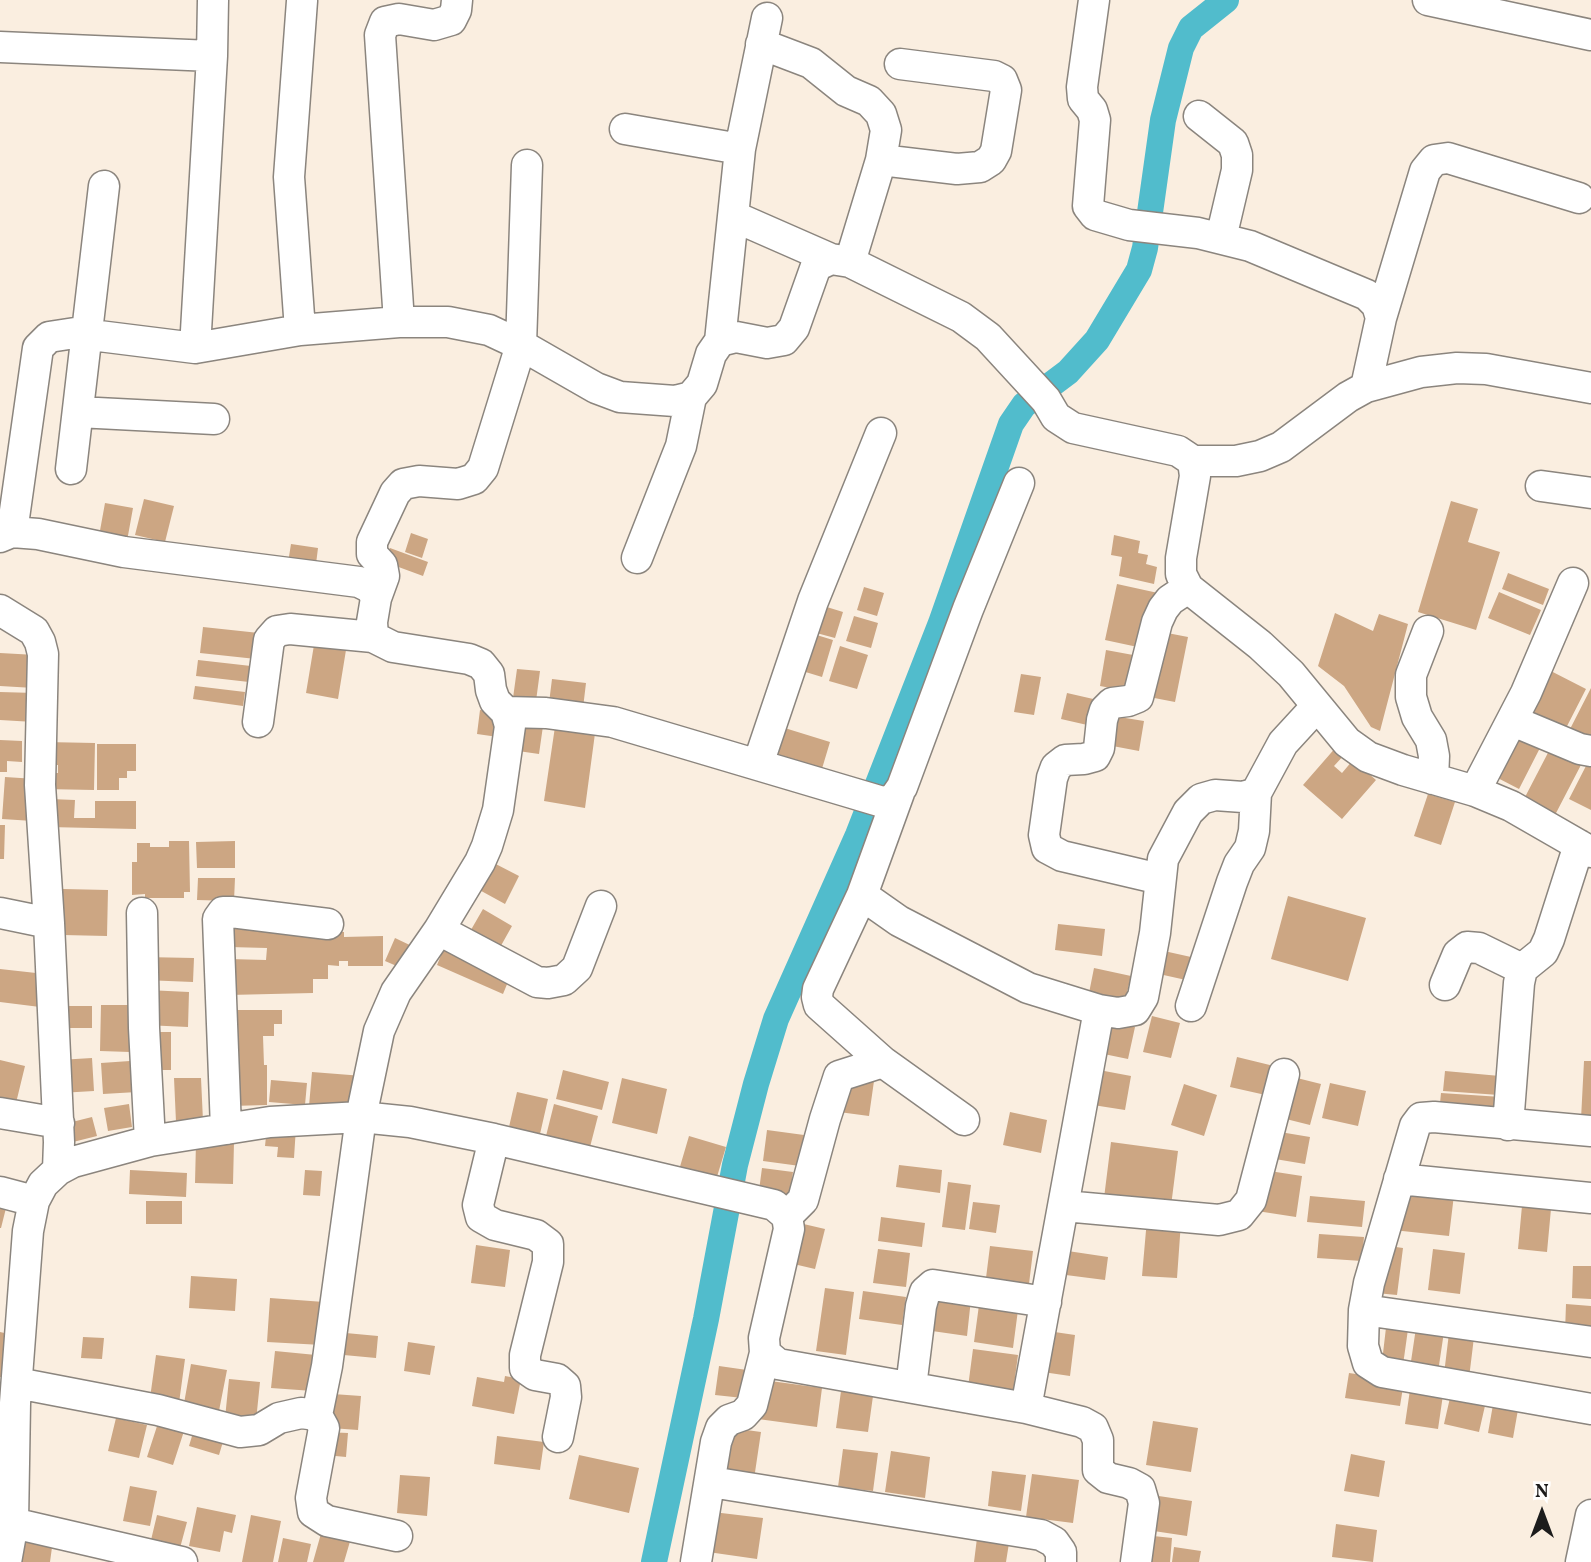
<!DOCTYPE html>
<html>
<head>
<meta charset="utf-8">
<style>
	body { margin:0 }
	#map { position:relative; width:1591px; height:1562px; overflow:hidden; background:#faeee0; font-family:Vollkorn,serif }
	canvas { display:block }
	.north { position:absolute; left:1507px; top:1478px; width:70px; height:70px; -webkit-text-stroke:5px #fff; paint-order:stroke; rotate:0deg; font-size:19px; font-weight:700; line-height:28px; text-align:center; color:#1c1c1c }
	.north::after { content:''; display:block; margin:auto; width:24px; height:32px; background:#1c1c1c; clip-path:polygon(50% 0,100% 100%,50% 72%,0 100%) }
</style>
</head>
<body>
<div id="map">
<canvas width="1591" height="1562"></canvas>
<div class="north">N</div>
</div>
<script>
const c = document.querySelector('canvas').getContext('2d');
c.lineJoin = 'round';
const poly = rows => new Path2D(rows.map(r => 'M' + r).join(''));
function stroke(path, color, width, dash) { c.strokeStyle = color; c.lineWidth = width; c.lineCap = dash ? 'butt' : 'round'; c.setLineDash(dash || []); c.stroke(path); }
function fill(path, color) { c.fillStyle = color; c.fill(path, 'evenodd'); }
stroke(poly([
	[654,1562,706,1319,735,1165,756,1084,776,1019,858,835,941,623,1011,424,1024,405,1068,372,1097,340,1139,270,1145,248,1163,120,1181,48,1191,28,1226,0]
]), '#51bccc', 26);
fill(poly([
	[144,499,174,506,165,542,135,535],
	[1451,501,1478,509,1468,542,1500,552,1476,630,1418,612],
	[105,503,133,508,127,541,99,536],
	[411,533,428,539,422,558,405,552],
	[1114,535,1140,541,1138,553,1148,555,1146,564,1157,567,1154,584,1119,576,1122,557,1111,555],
	[291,544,318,548,315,572,287,569],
	[390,548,428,562,423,576,385,562],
	[1508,573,1549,589,1543,605,1502,589],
	[1117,584,1158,593,1147,649,1105,640],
	[864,587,884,593,877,616,857,610],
	[1499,592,1541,610,1530,635,1488,618],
	[817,604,843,612,835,638,809,631],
	[1335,613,1373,631,1379,614,1408,624,1380,731,1371,727,1344,686,1318,666],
	[854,616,878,623,871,648,846,641],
	[203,627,259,633,256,659,200,653],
	[1157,631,1188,637,1175,702,1144,696],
	[810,633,833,640,822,677,799,670],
	[314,645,346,650,338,699,306,693],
	[840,646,868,655,857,689,829,681],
	[1106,650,1144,657,1138,693,1100,686],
	[0,653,36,655,34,688,0,686],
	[198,660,251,666,249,682,196,676],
	[1545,668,1586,689,1563,734,1522,713],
	[517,669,540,671,536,701,513,698],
	[1021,674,1041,677,1034,715,1014,712],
	[552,679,586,683,583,708,549,703],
	[195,686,245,692,243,706,193,699],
	[1591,688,1591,742,1569,731],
	[0,692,35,693,34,722,0,720],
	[1067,693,1102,701,1096,727,1061,719],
	[480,710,501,713,498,737,477,734],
	[516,715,544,719,539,754,511,750],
	[1107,715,1144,721,1139,751,1102,744],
	[556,720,596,726,585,808,544,801],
	[775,725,830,742,821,772,766,755],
	[1512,731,1541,746,1519,789,1490,774],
	[0,740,22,741,22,762,7,761,7,772,0,772],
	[45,742,95,743,94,790,44,789,44,773,58,773,58,765,45,765],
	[97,744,136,744,136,771,127,771,127,778,119,778,119,790,97,790],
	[1337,746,1345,754,1334,766,1342,773,1353,760,1376,780,1342,819,1303,785],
	[1551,747,1582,763,1555,815,1524,799],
	[1587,764,1591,766,1591,810,1569,799],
	[5,777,36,779,33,821,2,819],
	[1428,794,1455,802,1441,845,1414,836],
	[50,799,75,800,74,818,95,818,95,801,136,801,136,829,49,827],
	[0,825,5,825,4,859,0,859],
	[169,841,189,841,190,892,184,892,184,898,145,898,145,894,132,895,132,862,137,862,137,843,150,843,150,847,169,847],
	[235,841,235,868,197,868,196,842],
	[488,860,519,876,505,904,474,887],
	[198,878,235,878,234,901,197,900],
	[63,889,108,890,107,936,63,935],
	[1288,896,1366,918,1348,981,1271,959],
	[483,909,512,926,498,951,468,935],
	[1058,924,1105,929,1102,956,1055,950],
	[229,929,291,929,298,933,298,936,306,936,306,930,344,932,344,937,383,936,383,966,348,966,348,961,339,961,339,966,328,965,328,979,313,979,313,993,229,995,229,959,266,960,267,948,229,947],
	[395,938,416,948,406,970,385,961],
	[446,943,512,972,503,994,437,965],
	[1155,949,1191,957,1186,980,1150,972],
	[144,957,194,958,193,982,144,980],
	[1094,968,1131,976,1125,1001,1089,993],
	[0,969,45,974,40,1007,0,1002],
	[147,990,189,992,188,1027,145,1025],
	[101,1005,130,1005,130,1052,100,1051],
	[56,1006,92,1006,92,1028,56,1028],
	[230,1010,282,1010,282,1024,274,1024,274,1036,263,1036,264,1065,267,1065,267,1105,231,1106],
	[1152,1016,1180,1023,1171,1058,1143,1052],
	[1105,1021,1135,1027,1128,1059,1099,1053],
	[150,1032,171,1032,171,1070,149,1070],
	[1237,1057,1278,1067,1270,1096,1230,1087],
	[92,1058,94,1091,60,1093,59,1060],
	[0,1060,25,1066,16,1103,0,1099],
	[130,1061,131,1076,136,1076,137,1092,103,1094,101,1063],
	[1584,1061,1591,1061,1591,1119,1581,1119],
	[563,1070,609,1082,602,1110,556,1099],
	[1099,1070,1131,1076,1125,1110,1093,1105],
	[1445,1071,1500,1076,1499,1095,1443,1091],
	[312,1072,363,1076,360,1109,309,1106],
	[1289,1076,1321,1084,1310,1125,1278,1117],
	[843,1077,874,1081,869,1116,839,1112],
	[174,1078,201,1078,203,1121,176,1122],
	[622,1078,667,1089,657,1134,612,1123],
	[271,1080,307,1083,305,1105,269,1102],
	[1330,1083,1366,1091,1358,1126,1322,1118],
	[1184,1084,1217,1095,1204,1136,1171,1125],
	[517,1092,548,1099,540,1134,509,1127],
	[1441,1093,1501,1097,1499,1118,1439,1113],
	[129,1104,132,1127,108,1131,104,1108],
	[554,1104,598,1116,590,1147,546,1136],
	[1010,1112,1047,1120,1041,1153,1003,1145],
	[92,1117,97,1136,69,1143,64,1124],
	[267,1127,296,1127,294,1158,277,1157,278,1147,265,1146],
	[767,1130,804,1135,800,1166,763,1161],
	[1274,1131,1310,1137,1305,1164,1269,1158],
	[689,1136,726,1147,716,1180,679,1170],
	[196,1142,234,1142,233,1184,195,1183],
	[1111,1142,1178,1151,1171,1206,1104,1198],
	[899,1165,942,1170,940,1193,896,1187],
	[762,1168,793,1172,789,1202,758,1198],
	[130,1170,187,1173,186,1197,129,1194],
	[305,1170,322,1171,320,1196,303,1195],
	[1263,1170,1302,1176,1296,1217,1257,1211],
	[948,1182,971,1185,965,1230,942,1227],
	[1398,1188,1454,1195,1449,1236,1393,1230],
	[1523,1195,1552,1198,1547,1252,1518,1249],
	[1310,1196,1365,1201,1362,1227,1307,1222],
	[146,1201,182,1201,182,1224,146,1224],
	[973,1202,1000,1205,996,1233,969,1229],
	[0,1206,6,1208,1,1228,0,1228],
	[881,1217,925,1223,922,1247,878,1241],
	[1147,1219,1181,1222,1177,1278,1142,1276],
	[795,1222,825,1229,815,1269,785,1262],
	[1319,1234,1364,1237,1362,1261,1317,1258],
	[476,1245,510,1250,505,1287,471,1283],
	[1382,1245,1403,1248,1397,1295,1376,1293],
	[990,1246,1033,1251,1029,1284,986,1278],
	[878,1249,910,1253,906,1287,873,1283],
	[1433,1249,1465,1253,1460,1294,1428,1290],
	[1061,1250,1108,1257,1105,1280,1058,1274],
	[1573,1266,1591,1266,1591,1299,1572,1298],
	[191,1276,237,1279,235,1311,189,1308],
	[825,1288,854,1292,846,1355,816,1351],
	[863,1291,906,1297,902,1325,859,1319],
	[930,1293,971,1299,967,1336,925,1330],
	[270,1298,324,1302,322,1345,267,1342],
	[1566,1304,1591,1306,1591,1334,1565,1332],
	[979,1305,1018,1310,1013,1348,974,1342],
	[1387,1319,1409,1322,1403,1365,1382,1362],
	[1417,1321,1445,1325,1438,1372,1410,1368],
	[1450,1325,1475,1329,1469,1378,1444,1374],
	[1041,1330,1075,1335,1070,1376,1036,1371],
	[0,1332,9,1334,1,1377,0,1377],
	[335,1332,378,1336,376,1358,333,1354],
	[83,1337,104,1338,102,1359,81,1358],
	[408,1342,435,1346,430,1375,404,1371],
	[973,1349,1018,1355,1013,1393,968,1387],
	[275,1351,316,1355,313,1391,271,1388],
	[156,1355,185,1359,179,1403,150,1398],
	[191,1364,227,1370,218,1416,183,1409],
	[719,1366,747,1370,743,1398,715,1395],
	[1349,1373,1404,1381,1400,1406,1345,1398],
	[505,1376,521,1379,514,1414,472,1406,477,1377,504,1382],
	[229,1379,260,1382,256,1421,225,1418],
	[763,1380,822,1388,817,1427,758,1419],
	[1411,1383,1444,1388,1438,1429,1405,1424],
	[1452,1389,1487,1397,1479,1432,1444,1424],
	[841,1391,873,1396,868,1432,836,1428],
	[333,1394,361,1396,358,1430,331,1428],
	[1494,1399,1519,1404,1513,1438,1488,1433],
	[116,1418,147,1425,139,1458,108,1451],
	[159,1420,185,1428,173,1465,147,1457],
	[1153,1421,1198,1428,1191,1472,1146,1465],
	[195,1426,225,1435,219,1455,189,1446],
	[725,1427,761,1432,754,1479,718,1474],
	[326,1432,348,1433,346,1457,325,1455],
	[497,1436,544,1442,540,1470,494,1464],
	[843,1449,878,1453,873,1491,838,1487],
	[891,1451,930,1457,925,1498,885,1492],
	[1351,1454,1385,1461,1379,1497,1344,1491],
	[579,1455,639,1468,629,1513,569,1499],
	[992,1471,1026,1475,1021,1511,988,1506],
	[1032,1474,1079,1480,1073,1523,1026,1517],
	[400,1475,430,1477,427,1516,397,1513],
	[130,1486,157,1491,150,1526,123,1521],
	[1152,1495,1192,1501,1187,1536,1147,1530],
	[197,1507,236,1515,232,1533,224,1531,220,1552,189,1546],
	[713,1512,763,1518,757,1559,708,1552],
	[157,1515,187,1522,180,1548,151,1540],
	[251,1515,281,1521,273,1562,242,1562],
	[1336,1524,1377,1530,1373,1562,1332,1557],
	[322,1530,351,1538,344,1562,313,1562],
	[17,1534,53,1540,50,1562,13,1562],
	[1144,1535,1172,1538,1170,1562,1141,1562],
	[283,1538,311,1544,307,1562,278,1562],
	[977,1538,1009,1543,1006,1562,974,1562],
	[1174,1547,1201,1551,1199,1562,1172,1562]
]), '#cca683');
const minor = poly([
	[213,0,212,56,195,348,300,330,399,322,448,322,489,330,521,345,596,388,620,397,675,401,691,397,702,384,711,354,720,341,736,337,767,343,784,340,794,328,816,266,831,259,850,262,961,317,988,337,1046,400,1056,417,1073,428,1178,451,1193,461,1195,476,1181,558,1181,574,1188,588,1260,645,1291,674,1347,742,1368,757,1403,770,1475,791,1511,806,1591,852],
	[1094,0,1082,87,1083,99,1092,110,1095,120,1088,206,1095,215,1129,225,1198,233,1250,246,1367,295,1377,305,1381,318,1366,387],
	[1428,0,1591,35],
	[761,44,811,63,846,91,869,101,881,114,886,130,881,160,850,262],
	[0,47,212,56],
	[1199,116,1233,143,1237,155,1237,170,1221,238],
	[625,129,740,149],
	[881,160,957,169,980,167,991,160,996,151,1006,90,1002,80,994,76,900,64],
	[733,216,831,259],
	[1381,318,1425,171,1434,160,1448,158,1579,198],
	[399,322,380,35,385,22,399,19,434,25,451,20,456,10,457,0],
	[300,330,289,177,302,1],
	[720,341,740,149,767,18],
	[78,412,214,419],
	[1193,461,1236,461,1260,456,1281,447,1348,397,1366,387,1421,372,1457,368,1486,369,1591,388],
	[71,469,104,186],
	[1541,486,1591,493],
	[12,532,38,348,49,337,75,333,195,348],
	[0,537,12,532,38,534,124,552,359,582,371,588,376,598,372,622,373,637,393,647,469,659,481,664,489,674,491,690,495,701,506,712,510,726,498,810,487,846,480,862,439,930,396,992,379,1031,361,1117,327,1366,317,1415],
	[637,558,681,446,691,397],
	[376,598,384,576,382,565,372,554,372,542,395,493,403,484,419,481,458,484,474,479,483,468,521,345,527,165],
	[0,610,34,631,40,642,43,654,40,785,49,923,59,1142,58,1170],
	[1428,631,1411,675,1411,697,1417,717,1431,740,1434,756,1433,779],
	[506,712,546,713,613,722,886,803,895,797,902,787,968,609,1019,483],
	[1513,721,1580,749,1591,751],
	[258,722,269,640,277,631,290,629,373,637],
	[758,764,813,601,881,433],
	[1475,791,1526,693,1573,583],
	[899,793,862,895,818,989,817,997,819,1005,883,1062,964,1120],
	[1160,879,1062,856,1047,848,1044,835,1052,778,1056,767,1065,760,1084,759,1095,756,1099,748,1102,720,1105,710,1112,703,1128,701,1138,697,1157,622,1163,609,1170,600,1188,588],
	[862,895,899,921,1028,988,1099,1010,1118,1013,1135,1010,1143,997,1155,933,1163,859,1188,812,1201,799,1215,795,1243,797,1256,793,1283,743,1317,706],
	[0,913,49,923],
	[142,913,144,1028,150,1141],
	[439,930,537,982,548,983,564,980,577,968,601,906],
	[1445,985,1458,954,1467,947,1479,948,1522,969],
	[1191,1006,1232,882,1239,864,1250,848,1254,831,1256,793],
	[0,1113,59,1123],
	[1508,1125,1519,983,1522,969,1543,952,1549,939,1579,845],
	[226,1129,218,919,223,912,231,912,328,924],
	[1591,1131,1434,1117,1421,1118,1415,1126,1369,1283,1364,1310,1363,1346,1368,1363,1382,1372,1591,1409],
	[494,1139,478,1205,481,1217,495,1225,536,1235,548,1244,548,1262,525,1355,525,1368,535,1375,557,1379,565,1386,566,1397,558,1437],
	[1399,1179,1591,1198],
	[0,1192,34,1201],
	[1064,1206,1219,1220,1239,1215,1251,1200,1284,1074],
	[787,1216,803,1200,825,1119,839,1076,883,1062],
	[1364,1310,1591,1342],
	[17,1383,158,1410,240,1432,259,1430,279,1418,301,1413,317,1415,324,1428,311,1498,313,1512,327,1521,397,1536],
	[911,1387,921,1306,925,1292,933,1285,1046,1302],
	[1026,1408,1099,1010],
	[711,1482,1041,1535,1054,1542,1061,1552,1061,1562],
	[13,1523,182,1562],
	[6,1562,13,1523,15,1403,28,1231,34,1201,43,1184,58,1170,73,1162,150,1141,270,1122,361,1117,410,1122,494,1139,774,1205,787,1216,789,1229,764,1338,765,1353,778,1364,1026,1408,1082,1422,1093,1428,1098,1440,1098,1470,1108,1478,1129,1483,1140,1489,1144,1503,1136,1562],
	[696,1562,716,1442,721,1428,729,1420,743,1415,752,1405,765,1353],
	[1581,1562,1591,1515]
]);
stroke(minor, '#8b857e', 33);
stroke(minor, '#fff', 30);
</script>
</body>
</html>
